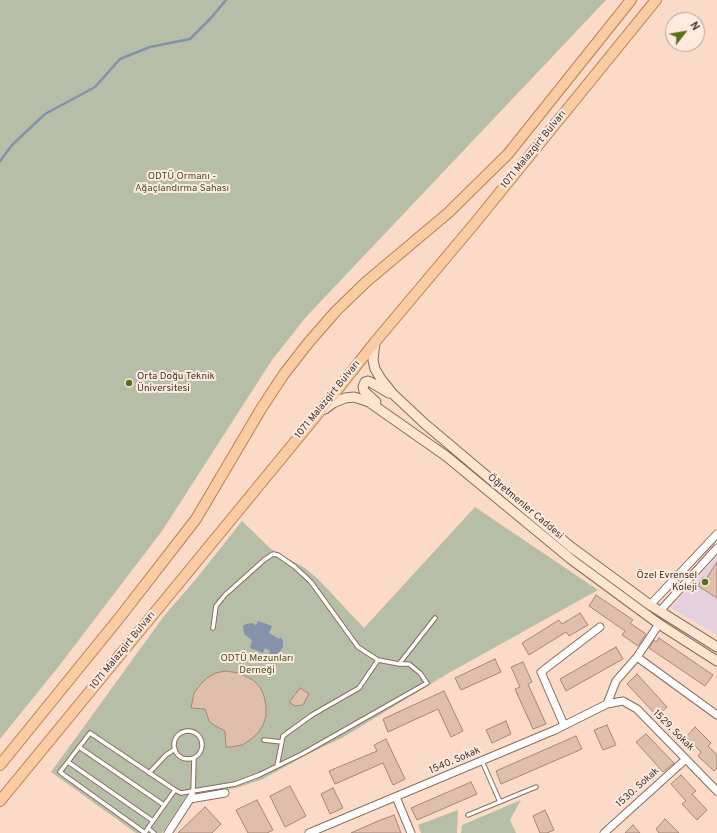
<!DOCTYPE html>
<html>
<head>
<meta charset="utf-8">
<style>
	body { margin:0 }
	#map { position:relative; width:717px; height:833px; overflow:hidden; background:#fbdac7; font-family:Overpass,sans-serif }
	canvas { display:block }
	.north { position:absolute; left:665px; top:12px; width:40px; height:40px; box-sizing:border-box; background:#feeadf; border:1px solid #b4a299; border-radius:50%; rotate:59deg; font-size:11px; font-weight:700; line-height:16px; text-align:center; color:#443730 }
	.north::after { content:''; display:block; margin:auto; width:14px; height:18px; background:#5d6e1a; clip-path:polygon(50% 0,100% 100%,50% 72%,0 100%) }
</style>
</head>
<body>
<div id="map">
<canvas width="717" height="833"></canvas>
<div class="north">N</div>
</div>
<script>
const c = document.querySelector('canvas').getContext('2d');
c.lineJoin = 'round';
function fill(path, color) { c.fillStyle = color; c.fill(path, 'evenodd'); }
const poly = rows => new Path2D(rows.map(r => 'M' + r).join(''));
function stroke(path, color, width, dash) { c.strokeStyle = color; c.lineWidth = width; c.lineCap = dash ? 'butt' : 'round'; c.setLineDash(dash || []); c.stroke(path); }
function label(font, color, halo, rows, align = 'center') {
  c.font = font + ' Overpass,sans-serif'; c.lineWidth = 4; c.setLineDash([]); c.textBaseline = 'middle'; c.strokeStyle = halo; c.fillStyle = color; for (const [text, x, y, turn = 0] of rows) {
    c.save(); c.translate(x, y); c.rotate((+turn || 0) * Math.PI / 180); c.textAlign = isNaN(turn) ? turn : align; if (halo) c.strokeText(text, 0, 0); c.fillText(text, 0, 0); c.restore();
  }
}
fill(poly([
	[717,556,717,635,671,608]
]), '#e5d0df');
fill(poly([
	[0,0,606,0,306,317,272,360,162,531,59,666,0,739],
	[475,507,598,590,447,674,342,738,306,755,263,779,236,788,186,797,162,833,136,833,51,772,164,616,196,579,242,521,271,549,305,568,319,580,364,628],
	[521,800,510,820,516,833,461,833,462,825],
	[458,810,457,833,421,833,418,825]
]), '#b7bea8');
fill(poly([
	[258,621,272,626,269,633,279,639,280,637,283,640,283,647,278,654,273,655,269,654,270,651,265,648,263,653,250,648,252,640,244,634,244,632,243,626,246,624,252,623,256,625]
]), '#8492aa');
stroke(poly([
	[0,161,12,145,45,114,95,87,120,59,150,47,190,39,211,18,226,0]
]), '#8492aa', 2.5);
const building = poly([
	[717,562,717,598,698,586,703,577,706,579,717,562],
	[596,595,633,620,630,623,646,634,638,646,622,635,625,631,589,606,596,595],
	[580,613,588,625,569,636,566,632,529,655,522,643,559,620,562,624,580,613],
	[659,638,713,675,705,686,649,648,654,640,656,642,659,638],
	[616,647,623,659,566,691,560,679,616,647],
	[495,659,501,672,461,690,455,678,495,659],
	[523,662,532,682,528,684,546,724,533,729,515,689,520,687,511,667,523,662],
	[225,671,239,673,253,680,260,687,264,696,266,706,266,716,263,725,258,733,250,740,242,745,232,747,226,747,225,731,214,725,209,721,205,709,191,708,194,693,200,685,207,678,216,673,225,671],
	[637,674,667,707,657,716,627,684,637,674],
	[300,688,309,694,303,705,295,706,289,702,300,688],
	[444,691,463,731,451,737,438,709,388,732,383,719,444,691],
	[506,721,511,734,492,743,486,730,506,721],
	[607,725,616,745,603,750,594,730,607,725],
	[695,727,711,743,708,746,717,755,717,768,714,771,698,756,701,752,686,737,695,727],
	[646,734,674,763,663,772,636,742,646,734],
	[576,736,582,749,501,784,496,771,576,736],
	[386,739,405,779,393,785,383,763,335,784,329,771,377,751,374,745,386,739],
	[681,775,696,791,692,794,707,810,697,820,682,804,686,801,671,784,681,775],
	[471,782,477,794,417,820,411,808,471,782],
	[290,786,306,816,285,827,270,796,290,786],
	[333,788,343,808,330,814,321,794,333,788],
	[257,800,273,830,267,833,248,833,236,810,257,800],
	[205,807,221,824,212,833,178,833,205,807],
	[545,810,554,830,547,833,540,833,533,816,545,810],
	[394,815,401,833,351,833,378,821,394,815],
	[665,819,679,833,659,833,656,829,665,819],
	[633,825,640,833,625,833,633,825]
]);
fill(building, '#dfbeac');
stroke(building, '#a58776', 1);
const service = poly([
	[399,664,435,618],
	'174 745a14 14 0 1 1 28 0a14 14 0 1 1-28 0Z',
	[264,740,282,742],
	[79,747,164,805],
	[482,761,500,802],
	[68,762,153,821],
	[277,766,283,736,312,715,359,688,378,660],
	[149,773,166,755,175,749],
	[193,793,194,758],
	[468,815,536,787],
	[148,828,145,833,60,772,90,733,175,790,181,793,235,784,259,775,302,754,427,683,420,673,409,664,399,664,378,660,358,647,311,582,295,567,278,555,273,554,264,560,225,595,216,606,213,628],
	[154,833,148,828,175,790]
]);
const minor = poly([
	[650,605,717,534],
	[660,611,717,548],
	[637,657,717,715],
	[607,704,616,681,637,657,659,624],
	[564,725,541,672,600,627],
	[396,797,411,833],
	[190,799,225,793],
	[168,833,192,796],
	[309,833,555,730,607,704,623,701,637,709,717,791],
	[604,833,686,759]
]);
const secondary = poly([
	[375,342,373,360,375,369,381,379,393,394,425,424,571,547,650,605,717,647],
	[376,402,364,391,363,387,365,382,368,381,372,383,389,393],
	[325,409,333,403,345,398,354,397,369,402,446,456,572,560,659,624,717,661]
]);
const primary = poly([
	[0,765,120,617,196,519,261,409,284,374,309,342,336,311,366,282,448,213,508,154,631,0],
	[0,801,330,399,375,342,475,223,656,0]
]);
stroke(service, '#8a6d5c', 5.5);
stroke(minor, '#8a6d5c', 9);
stroke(secondary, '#8a6d5c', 11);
stroke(primary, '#ba8152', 12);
stroke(service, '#fff', 3.5);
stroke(minor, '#fff', 7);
stroke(secondary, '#fde5d0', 9);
stroke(primary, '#fbcba2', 10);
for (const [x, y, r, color] of [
	[129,383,4,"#5d6e1a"],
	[705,582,4,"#5d6e1a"]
]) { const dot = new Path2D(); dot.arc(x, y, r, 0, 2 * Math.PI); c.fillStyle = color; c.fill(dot); stroke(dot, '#feeadf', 1.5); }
label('10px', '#443730', '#feeadf', [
	["1071 Malazgirt Bulvarı",534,150,-51],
	["1071 Malazgirt Bulvarı",328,400,-51],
	["Öğretmenler Caddesi",525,507,40],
	["1071 Malazgirt Bulvarı",123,651,-51],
	["1529. Sokak",673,731,45],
	["1540. Sokak",455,761,-23],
	["1530. Sokak",638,788,-42]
]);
label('10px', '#495527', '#feeadf', [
	["ODTÜ Ormanı -",182,177],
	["Ağaçlandırma Sahası",182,189],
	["ODTÜ Mezunları",257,659],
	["Derneği",257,671]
]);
label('10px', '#443730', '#feeadf', [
	["Orta Doğu Teknik",137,377],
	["Üniversitesi",137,389],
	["Özel Evrensel",697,576,"right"],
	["Koleji",697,588,"right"]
], 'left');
</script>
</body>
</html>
